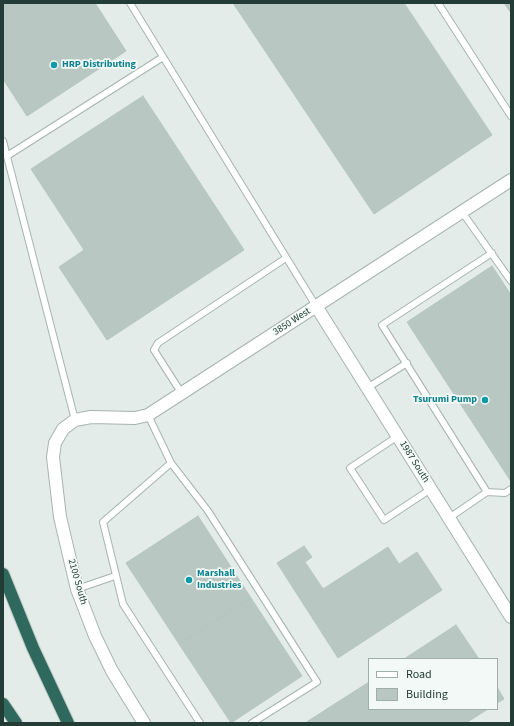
<!DOCTYPE html>
<html>
<head>
<meta charset="utf-8">
<style>
	body { margin:0 }
	#map { position:relative; width:514px; height:726px; overflow:hidden; background:#e3ece8; font-family:"Source Sans 3",sans-serif }
	canvas { display:block }
	.frame { position:absolute; inset:0; border:4px solid #233d36; pointer-events:none }
	.legend { position:absolute; left:368px; top:658px; width:130px; height:52px; box-sizing:border-box; background:#f3f9f6; border:1px solid #a0aea9; margin:0; padding:5px 7px; list-style:none; font-size:12px; color:#233d36 }
	.legend li { display:flex; align-items:center; gap:8px; height:20px }
	.legend b { width:20px; border:1px solid #a0aea9 }
</style>
</head>
<body>
<div id="map">
<canvas width="514" height="726"></canvas>
<div class="frame"></div>
<ul class="legend">
<li><b style="height:5px;background:#fff"></b>Road</li>
<li><b style="height:11px;background:#b8c7c1"></b>Building</li>
</ul>
</div>
<script>
const c = document.querySelector('canvas').getContext('2d');
c.lineJoin = 'round';
function fill(path, color) { c.fillStyle = color; c.fill(path, 'evenodd'); }
const poly = rows => new Path2D(rows.map(r => 'M' + r).join(''));
function stroke(path, color, width, dash) { c.strokeStyle = color; c.lineWidth = width; c.lineCap = dash ? 'butt' : 'round'; c.setLineDash(dash || []); c.stroke(path); }
function label(font, color, halo, rows, align = 'center') {
  c.font = font + ' "Source Sans 3",sans-serif'; c.lineWidth = 3.5; c.setLineDash([]); c.textBaseline = 'middle'; c.strokeStyle = halo; c.fillStyle = color; for (const [text, x, y, turn = 0] of rows) {
    c.save(); c.translate(x, y); c.rotate((+turn || 0) * Math.PI / 180); c.textAlign = isNaN(turn) ? turn : align; if (halo) c.strokeText(text, 0, 0); c.fillText(text, 0, 0); c.restore();
  }
}
const building = poly([
	[3,3,95,3,126,51,27,116,3,79,3,3],
	[233,3,404,3,492,135,374,214,233,3],
	[504,3,511,3,511,13,504,3],
	[143,96,244,250,107,340,59,267,84,250,31,169,143,96],
	[492,266,511,295,510,480,407,322,492,266],
	[198,516,251,598,179,644,126,563,198,516],
	[304,546,312,557,305,562,323,589,388,547,399,564,417,552,442,590,338,658,277,563,304,546],
	[251,598,302,676,231,723,179,644,251,598],
	[456,625,479,659,404,659,456,625],
	[369,682,369,709,488,709,466,723,305,723,369,682],
	[497,687,504,699,497,703,497,687]
]);
fill(building, '#b8c7c1');
stroke(building, '#b5c6bf', 1);
const lane = poly([
	[130,3,316,306],
	[438,3,511,116],
	[3,141,75,420],
	[7,156,163,57],
	[462,212,511,281],
	[492,253,382,325,487,492,505,493,511,489],
	[367,388,407,363],
	[182,394,154,350,158,343,286,258],
	[148,415,171,463,208,511,317,682,252,723],
	[398,436,350,468,384,520,431,489],
	[171,463,103,522,123,604,200,723],
	[449,518,487,492],
	[77,589,115,576]
]);
const street = poly([
	[316,306,511,617],
	[144,723,112,671,95,636,77,589,60,517,53,457,55,443,63,429,75,420,91,417,135,418,148,415,511,180]
]);
const highway = poly([
	[3,574,33,648,68,723],
	[3,704,16,723]
]);
stroke(lane, '#a6b4af', 8);
stroke(street, '#a6b4af', 14);
stroke(highway, '#c1c9c7', 14);
stroke(lane, '#fff', 6);
stroke(street, '#fff', 12);
stroke(highway, '#2f695e', 12);
for (const [x, y, r, color] of [
	[54,65,4,"#0f9aa8"],
	[485,400,4,"#0f9aa8"],
	[189,580,4,"#0f9aa8"]
]) { const dot = new Path2D(); dot.arc(x, y, r, 0, 2 * Math.PI); c.fillStyle = color; c.fill(dot); stroke(dot, '#f3f9f6', 1.5); }
label('bold 10px', '#0d838f', '#f3f9f6', [
	["HRP Distributing",62,65],
	["Tsurumi Pump",477,400,"right"],
	["Marshall",197,574],
	["Industries",197,586]
], 'left');
label('10px', '#233d36', '#f3f9f6', [
	["3850 West",292,322,-33],
	["1987 South",414,462,58],
	["2100 South",77,582,74]
]);
</script>
</body>
</html>
